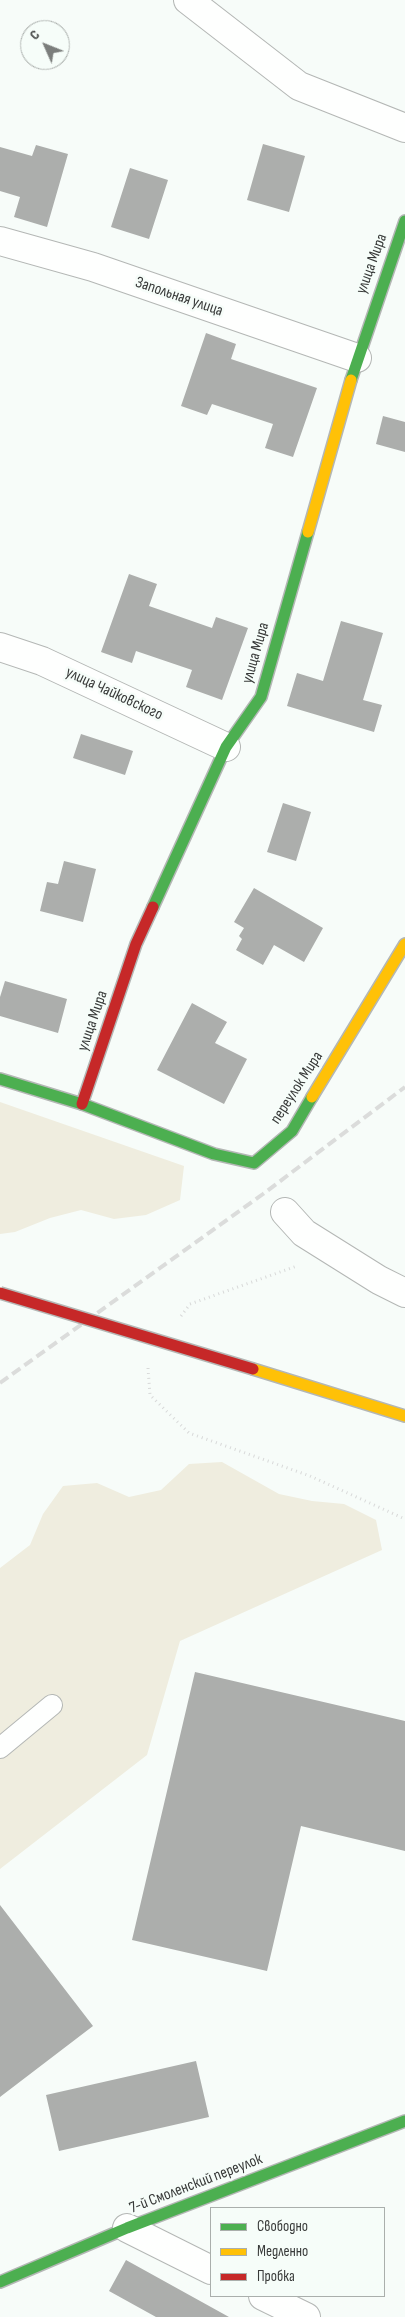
<!DOCTYPE html>
<html>
<head>
<meta charset="utf-8">
<style>
	body { margin:0 }
	#map { position:relative; width:405px; height:2317px; overflow:hidden; background:#f7fcf9; font-family:"Sofia Sans Condensed",sans-serif }
	canvas { display:block }
	.legend { position:absolute; left:210px; top:2207px; width:175px; height:90px; box-sizing:border-box; background:#f6fdf9; border:1px solid #aaafac; margin:0; padding:6px 9px; list-style:none; font-size:15px; color:#383a39 }
	.legend li { display:flex; align-items:center; gap:10px; height:25px }
	.legend b { width:25px; border:1px solid #aaafac }
	.north { position:absolute; left:20px; top:20px; width:50px; height:50px; box-sizing:border-box; background:#f6fdf9; border:1px solid #aaafac; border-radius:50%; rotate:314deg; font-size:14px; font-weight:700; line-height:20px; text-align:center; color:#383a39 }
	.north::after { content:''; display:block; margin:auto; width:18px; height:22px; background:#7b7e7c; clip-path:polygon(50% 0,100% 100%,50% 72%,0 100%) }
</style>
</head>
<body>
<div id="map">
<canvas width="405" height="2317"></canvas>
<ul class="legend">
<li><b style="height:6px;background:#4caf50"></b>Свободно</li>
<li><b style="height:6px;background:#ffc107"></b>Медленно</li>
<li><b style="height:6px;background:#c62828"></b>Пробка</li>
</ul>
<div class="north">С</div>
</div>
<script>
const c = document.querySelector('canvas').getContext('2d');
c.lineJoin = 'round';
function fill(path, color) { c.fillStyle = color; c.fill(path, 'evenodd'); }
const poly = rows => new Path2D(rows.map(r => 'M' + r).join(''));
function stroke(path, color, width, dash) { c.strokeStyle = color; c.lineWidth = width; c.lineCap = dash ? 'butt' : 'round'; c.setLineDash(dash || []); c.stroke(path); }
function label(font, color, halo, rows, align = 'center') {
  c.font = font + ' "Sofia Sans Condensed",sans-serif'; c.lineWidth = 5; c.setLineDash([]); c.textBaseline = 'middle'; c.strokeStyle = halo; c.fillStyle = color; for (const [text, x, y, turn = 0] of rows) {
    c.save(); c.translate(x, y); c.rotate((+turn || 0) * Math.PI / 180); c.textAlign = isNaN(turn) ? turn : align; if (halo) c.strokeText(text, 0, 0); c.fillText(text, 0, 0); c.restore();
  }
}
fill(poly([
	[0,1102,184,1166,180,1200,146,1215,114,1219,81,1210,50,1218,15,1232,0,1234],
	[222,1462,279,1494,312,1501,344,1504,376,1520,382,1550,180,1641,147,1755,0,1869,0,1568,30,1545,43,1514,63,1486,97,1483,129,1497,161,1490,189,1464]
]), '#efeddf');
fill(poly([
	[263,144,305,156,289,212,247,200],
	[36,145,68,154,47,227,14,217,20,197,0,191,0,147,32,156],
	[130,168,168,180,149,239,111,227],
	[206,333,236,344,231,359,317,388,293,457,265,448,273,424,212,404,207,415,181,406],
	[383,416,405,422,405,452,376,444],
	[129,574,157,584,149,606,212,628,216,617,248,628,222,700,186,687,192,670,136,651,132,663,101,652],
	[341,621,383,633,363,700,382,705,374,732,287,706,297,673,323,681],
	[81,734,133,751,125,775,73,758],
	[283,803,311,812,296,861,267,852],
	[64,861,96,869,83,922,40,911,47,882,58,884],
	[254,888,323,928,304,962,274,945,263,965,236,950,242,939,239,936,244,928,234,922],
	[5,981,67,999,58,1033,0,1016,0,997],
	[192,1003,227,1022,215,1043,247,1059,224,1104,157,1070],
	[195,1672,405,1721,405,1851,301,1826,267,1971,132,1940],
	[0,1905,93,2026,0,2097],
	[196,2061,209,2117,59,2151,46,2095],
	[126,2260,229,2317,156,2317,109,2291]
]), '#acaeac');
const lane = poly([
	[0,1748,52,1705]
]);
const street = poly([
	[188,0,299,86,405,128],
	[0,241,93,267,357,358],
	[0,647,42,661,226,747],
	[285,1212,304,1233,379,1280,405,1293],
	[127,2228,211,2270],
	[263,2296,306,2317]
]);
const fast = poly([
	[351,380,405,221],
	[153,907,226,747,261,697,308,532],
	[0,1079,82,1104,214,1154,254,1163,292,1131,312,1097],
	[0,2282,127,2228,405,2121]
]);
const slow = poly([
	[308,532,351,380],
	[312,1097,405,944],
	[253,1369,405,1416]
]);
const jam = poly([
	[82,1104,136,944,153,907]
]);
stroke(lane, '#b4b7b5', 22);
stroke(street, '#b4b7b5', 30);
stroke(fast, '#b4b7b5', 14);
stroke(slow, '#b4b7b5', 14);
stroke(jam, '#b4b7b5', 14);
stroke(poly([
	[181,1316,190,1304,297,1266],
	[148,1368,150,1395,189,1433,310,1476,405,1519]
]), '#d8d9d9', 3, [1, 4]);
stroke(lane, '#fefffe', 20);
stroke(street, '#fefffe', 28);
stroke(fast, '#4caf50', 11);
stroke(slow, '#ffc107', 11);
stroke(jam, '#c62828', 11);
stroke(poly([
	[0,1383,263,1194,405,1087]
]), '#dbdcdb', 4, [10, 5]);
const jamBridge = poly([
	[0,1293,253,1369]
]);
stroke(jamBridge, '#b4b7b5', 14, []);
stroke(jamBridge, '#c62828', 11);
label('16px', '#383a39', '#f6fdf9', [
	["улица Мира",372,264,-70],
	["Запольная улица",179,297,19],
	["улица Мира",256,653,-74],
	["улица Чайковского",114,694,25],
	["улица Мира",93,1021,-71],
	["переулок Мира",297,1088,-57],
	["7-й Смоленский переулок",196,2184,-21]
]);
</script>
</body>
</html>
